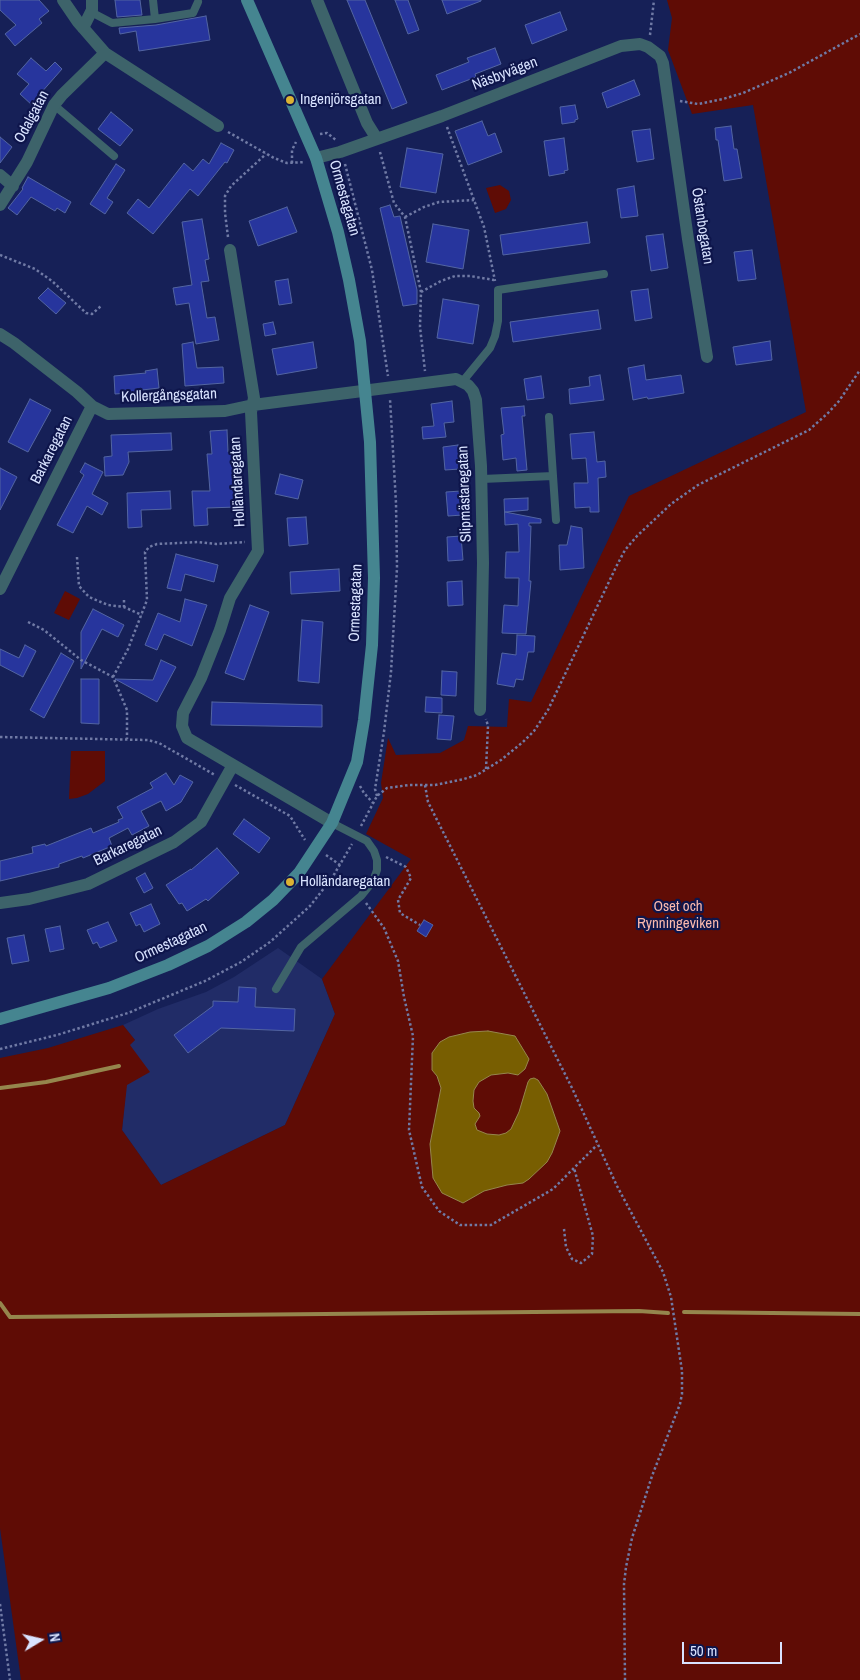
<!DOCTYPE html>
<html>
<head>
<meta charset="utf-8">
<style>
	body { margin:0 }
	#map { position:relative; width:860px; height:1680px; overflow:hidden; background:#162057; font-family:"Archivo Narrow",sans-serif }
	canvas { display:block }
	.north { position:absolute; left:15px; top:1615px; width:50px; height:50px; -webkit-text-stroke:4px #0e154b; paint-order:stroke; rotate:81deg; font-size:14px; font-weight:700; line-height:20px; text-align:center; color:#d9e3ff }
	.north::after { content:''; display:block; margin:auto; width:18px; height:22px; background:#d9e3ff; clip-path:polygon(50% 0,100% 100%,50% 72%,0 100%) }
	.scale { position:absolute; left:682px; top:1642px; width:100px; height:22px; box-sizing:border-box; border:2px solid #d9e3ff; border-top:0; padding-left:6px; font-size:15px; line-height:18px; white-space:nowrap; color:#d9e3ff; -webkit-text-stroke:4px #0e154b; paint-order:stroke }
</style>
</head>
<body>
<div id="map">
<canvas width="860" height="1680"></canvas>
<div class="north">N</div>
<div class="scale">50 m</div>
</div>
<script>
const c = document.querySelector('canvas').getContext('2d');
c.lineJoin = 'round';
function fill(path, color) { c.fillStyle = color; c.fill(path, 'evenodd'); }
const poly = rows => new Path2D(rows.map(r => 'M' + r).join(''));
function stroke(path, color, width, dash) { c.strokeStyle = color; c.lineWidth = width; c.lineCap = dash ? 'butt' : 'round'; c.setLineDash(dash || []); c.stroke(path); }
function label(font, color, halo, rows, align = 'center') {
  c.font = font + ' "Archivo Narrow",sans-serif'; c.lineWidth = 4.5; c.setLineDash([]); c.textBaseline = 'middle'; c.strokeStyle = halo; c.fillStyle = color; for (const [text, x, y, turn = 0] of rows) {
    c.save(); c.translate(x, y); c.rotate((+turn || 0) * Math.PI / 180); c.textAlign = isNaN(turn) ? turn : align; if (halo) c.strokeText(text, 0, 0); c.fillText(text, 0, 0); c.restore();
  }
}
fill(poly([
	[278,948,322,979,335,1014,285,1125,161,1185,122,1130,130,1044,135,1040,123,1025,158,1009,206,992,234,977]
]), '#212c67');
fill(poly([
	[667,0,860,0,860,1680,21,1680,0,1528,0,1058,48,1048,123,1025,135,1040,130,1045,150,1072,127,1085,122,1130,161,1185,285,1125,335,1014,322,979,411,859,366,834,383,798,381,783,388,738,396,755,440,753,464,740,468,726,507,727,509,699,531,702,629,496,806,412,753,105,692,114,668,50,672,18],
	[500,185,509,191,511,200,506,209,495,213,486,188],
	[65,591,80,599,69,620,54,613],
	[71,751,105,751,105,781,88,794,77,798,69,799]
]), '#5f0c05');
const water = poly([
	[488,1031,515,1036,529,1059,525,1069,518,1075,508,1073,491,1075,479,1082,474,1090,473,1101,474,1108,479,1113,480,1116,475,1124,477,1130,487,1134,499,1135,506,1133,511,1129,519,1112,528,1082,530,1079,534,1078,538,1080,547,1094,560,1131,552,1153,547,1162,529,1179,523,1183,507,1185,484,1191,463,1203,442,1193,433,1178,430,1144,441,1088,437,1076,432,1070,432,1053,440,1042,449,1037,470,1032,488,1031]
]);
fill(water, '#785e01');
stroke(water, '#95864d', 1);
stroke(poly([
	[0,1088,46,1082,119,1066],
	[0,1303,10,1317,639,1311,668,1313],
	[684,1312,860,1314]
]), '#95864d', 4);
const building = poly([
	[0,0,39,0,49,11,39,19,42,23,15,46,5,34,16,25,0,10,0,0],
	[115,0,140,0,142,15,117,17,115,0],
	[347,0,365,0,407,103,392,109,347,0],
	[395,0,408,0,419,30,408,34,395,0],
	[442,0,481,0,481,1,447,14,442,0],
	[560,12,567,30,532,44,525,25,560,12],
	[206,16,210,40,139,51,136,31,120,34,119,28,156,25,206,16],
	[495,48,501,64,475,74,476,77,442,90,436,75,469,62,467,58,495,48],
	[31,58,46,71,55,62,62,69,40,94,42,96,33,106,20,94,29,84,17,74,31,58],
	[634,80,640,95,607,108,602,93,634,80],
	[575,105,578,119,575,120,575,122,562,124,560,107,575,105],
	[111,112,133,130,120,146,98,129,111,112],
	[482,121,488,136,495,133,502,152,468,165,455,131,482,121],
	[731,126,734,149,737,149,742,178,724,181,718,140,716,140,715,128,731,126],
	[650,129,654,159,637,162,632,131,650,129],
	[0,137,12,147,0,163,0,137],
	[564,138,568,170,564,171,565,173,549,176,544,141,564,138],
	[221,143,234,150,227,163,225,162,198,196,190,189,153,234,127,213,138,199,149,208,184,163,193,171,203,159,209,164,221,143],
	[407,148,443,154,436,193,400,187,407,148],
	[116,164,125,170,107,198,113,202,105,214,90,204,116,164],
	[28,177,71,202,65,213,57,208,55,211,31,197,17,215,8,208,23,189,22,188,28,177],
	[634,186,638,216,621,218,617,189,634,186],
	[390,205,394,217,400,216,417,290,417,304,403,306,380,208,390,205],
	[287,207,297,232,258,246,249,221,287,207],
	[202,219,209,259,205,260,209,281,201,282,207,318,215,317,219,340,196,344,189,303,176,305,173,288,192,285,182,222,202,219],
	[587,222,590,243,503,255,500,235,587,222],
	[433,224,469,230,463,269,426,262,433,224],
	[663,234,668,268,651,271,646,236,663,234],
	[752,250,756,279,738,281,734,252,752,250],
	[288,279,292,303,279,305,275,281,288,279],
	[48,288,66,303,56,314,38,298,48,288],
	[648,289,652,318,635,321,631,291,648,289],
	[443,299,479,305,473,344,437,338,443,299],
	[598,310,601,329,513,342,510,322,598,310],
	[273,322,276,334,265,336,263,324,273,322],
	[770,341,772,360,736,365,733,347,770,341],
	[193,342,197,368,223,367,224,383,185,386,182,344,193,342],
	[313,342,317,368,277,375,272,349,313,342],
	[644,365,646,380,681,375,684,393,648,399,647,397,633,400,628,368,644,365],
	[157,369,159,388,142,390,142,392,115,394,114,376,146,373,145,371,157,369],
	[600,375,604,400,570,404,569,389,590,386,589,377,600,375],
	[541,376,544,398,527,400,524,379,541,376],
	[30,399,51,410,28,452,8,442,30,399],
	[452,401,454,422,444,423,446,437,423,439,422,427,434,426,431,404,452,401],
	[524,406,525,416,522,416,527,470,517,471,516,458,503,460,501,435,504,434,501,408,524,406],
	[227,430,228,452,234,452,237,507,207,508,208,525,194,526,192,491,210,491,207,454,212,454,210,431,227,430],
	[594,432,597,462,605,461,606,477,598,478,599,512,590,512,590,507,575,508,574,483,588,483,586,458,572,459,570,434,594,432],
	[171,433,172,450,128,452,129,462,123,475,105,476,104,457,112,456,111,435,171,433],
	[458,445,460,469,445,470,443,447,458,445],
	[85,463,103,472,92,494,108,503,102,515,87,506,73,533,57,525,84,475,80,472,85,463],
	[0,468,17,477,0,510,0,468],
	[280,474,303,480,298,499,275,494,280,474],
	[170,491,171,509,141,510,142,527,128,528,127,493,170,491],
	[461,491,463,515,448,516,446,492,461,491],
	[528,498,528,510,505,512,541,519,541,523,529,523,529,526,531,526,529,581,531,581,526,634,502,633,504,605,518,606,519,578,505,578,506,552,519,552,518,524,505,525,504,499,528,498],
	[306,517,308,544,289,546,287,518,306,517],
	[571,526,582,528,584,568,560,570,559,545,567,545,571,526],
	[461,536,463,560,448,561,447,537,461,536],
	[176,554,218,565,214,582,185,574,181,591,167,588,176,554],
	[339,569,340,591,291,594,290,572,339,569],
	[462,581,463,605,448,606,447,582,462,581],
	[185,599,207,605,192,646,164,634,157,650,145,645,158,613,180,622,185,599],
	[250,605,269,612,244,680,225,673,250,605],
	[93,609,124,625,118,637,102,629,81,669,81,632,93,609],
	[302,620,323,622,319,683,298,681,302,620],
	[517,635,535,636,534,652,528,652,523,680,516,679,514,687,497,684,502,653,516,655,517,635],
	[25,645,36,651,23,677,0,665,0,649,19,658,25,645],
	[61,653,74,661,44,718,30,710,61,653],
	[161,660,176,667,157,702,115,679,153,680,161,660],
	[442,671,457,672,456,696,441,695,442,671],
	[81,679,99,679,99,724,81,723,81,679],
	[426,697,442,698,442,713,425,712,426,697],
	[212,702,322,705,322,727,211,725,212,702],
	[439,715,454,716,451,740,437,739,439,715],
	[166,773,174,785,180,775,193,782,181,802,166,811,161,801,141,811,149,826,132,835,128,828,109,838,112,846,83,858,82,856,59,864,59,867,0,881,0,861,33,853,32,847,45,844,46,846,91,828,93,833,119,822,118,820,123,818,117,807,153,788,150,783,166,773],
	[244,819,270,838,259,853,233,834,244,819],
	[217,848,239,873,208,901,206,899,187,911,182,903,179,904,166,885,191,869,191,870,217,848],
	[145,873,153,888,144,893,136,878,145,873],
	[151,904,160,924,144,932,140,924,136,926,130,913,151,904],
	[424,920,433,925,426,937,417,931,424,920],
	[108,922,117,941,100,948,97,942,93,944,87,930,108,922],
	[60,926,64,949,50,952,45,929,60,926],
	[24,935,29,961,12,964,7,938,24,935],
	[239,987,256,988,255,1007,295,1009,294,1031,221,1028,188,1053,174,1035,213,1006,213,1001,238,1002,239,987]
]);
fill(building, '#27359d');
stroke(building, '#5365a2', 1);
stroke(poly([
	[650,35,654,0],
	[680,101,698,104,723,99,743,93,789,73,860,34],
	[447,127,484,227,495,281],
	[228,132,274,158,287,163,305,162],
	[320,134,327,133,336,140],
	[380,152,394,203,405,217,421,292,420,327,425,371],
	[292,163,292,150,296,142],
	[345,164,372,270,388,376],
	[405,217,424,207,439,202,474,200],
	[228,237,225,213,225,196,231,186,266,154],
	[0,255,35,269,52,281,86,313,92,314,101,306],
	[421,292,441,281,455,276,470,276,494,280],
	[77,557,79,586,89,597,108,605,124,607,142,615],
	[124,600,124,607],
	[28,622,44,630,81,660,113,677,127,710,127,739],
	[113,677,128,649,147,600,145,552,149,547,157,544,198,542,216,544,245,542],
	[0,737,148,740,159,743,215,775],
	[486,769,488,726,486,719],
	[235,785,290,816,305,840],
	[425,785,428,802,572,1088,617,1186,663,1272,671,1297,682,1371,682,1394,680,1404,652,1476,632,1538,626,1567,624,1584,625,1680],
	[360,786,364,793,373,803],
	[377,796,375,789,384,732,391,672,397,568,396,503,390,399],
	[361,826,377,796,387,788,409,785,435,785,464,779,477,775,501,760,523,742,534,731,548,710,616,567,625,550,637,536,671,504,698,485,809,430,828,413,839,401,860,370],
	[326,855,340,865],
	[386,857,406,867,411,878,398,900,400,913,420,925],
	[366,903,384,928,398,961,404,997,413,1036,409,1130,422,1187,439,1211,460,1225,491,1225,553,1189,597,1145],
	[0,1049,57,1035,128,1013,205,981,241,962,270,942,310,906,332,878,352,844],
	[564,1229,566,1247,572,1259,581,1263,592,1254,593,1236,574,1168],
	[0,1604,10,1680]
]), '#707aa5', 2.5, [2.5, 2.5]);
stroke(poly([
	[153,0,155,19],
	[91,12,112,23,155,19,193,13,198,2],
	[54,105,114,156],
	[463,381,490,348,495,336,498,321,498,290,604,274],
	[549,417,556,520],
	[482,479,553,476],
	[276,989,301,947,361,896,373,881,377,870,377,860,374,851,367,841,332,823]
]), '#3d636a', 8);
stroke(poly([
	[63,0,78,22,105,53,218,126],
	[317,0,367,123,377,139],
	[83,28,92,10,92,0],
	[316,158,340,152,442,116,621,46,640,44,648,47,660,56,663,63,688,239,707,357],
	[0,175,13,186],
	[0,205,27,162,54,105,62,95,105,53],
	[230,250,254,398,251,412,258,551,230,598,220,630,201,678,183,713,182,726,187,738,332,823],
	[0,334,14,343,77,392,92,406,108,414,225,411,253,405,456,379,468,385,473,391,476,400,481,466,483,563,480,710],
	[0,589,92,406],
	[0,903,29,899,88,884,174,842,201,822,233,765]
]), '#3d636a', 12);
stroke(poly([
	[0,1019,109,988,168,965,208,946,246,922,273,900,299,873,332,823,357,762,364,720,372,645,374,578,370,442,360,341,349,280,338,232,316,158,247,0]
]), '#458590', 12);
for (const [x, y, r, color] of [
	[290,100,5,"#dbb233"],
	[290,882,5,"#dbb233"]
]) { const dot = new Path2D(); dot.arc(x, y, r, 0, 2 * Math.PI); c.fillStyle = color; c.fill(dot); stroke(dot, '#0e154b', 2); }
label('15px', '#d9e3ff', '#0e154b', [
	["Näsbyvägen",505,74,-21],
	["Odalgatan",32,117,-62],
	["Ormestagatan",344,198,74],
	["Östanbogatan",702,226,81],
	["Kollergångsgatan",169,396,-2],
	["Barkaregatan",52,450,-63],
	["Holländaregatan",238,482,-93],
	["Slipmästaregatan",465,494,-92],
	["Ormestagatan",356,603,-88],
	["Barkaregatan",128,846,-26],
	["Ormestagatan",171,943,-25]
]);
label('15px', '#d9e3ff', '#0e154b', [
	["Ingenjörsgatan",300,100],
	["Holländaregatan",300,882]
], 'left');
label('15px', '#fbb9ad', '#0e154b', [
	["Oset och",678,907],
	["Rynningeviken",678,924]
]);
</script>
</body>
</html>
